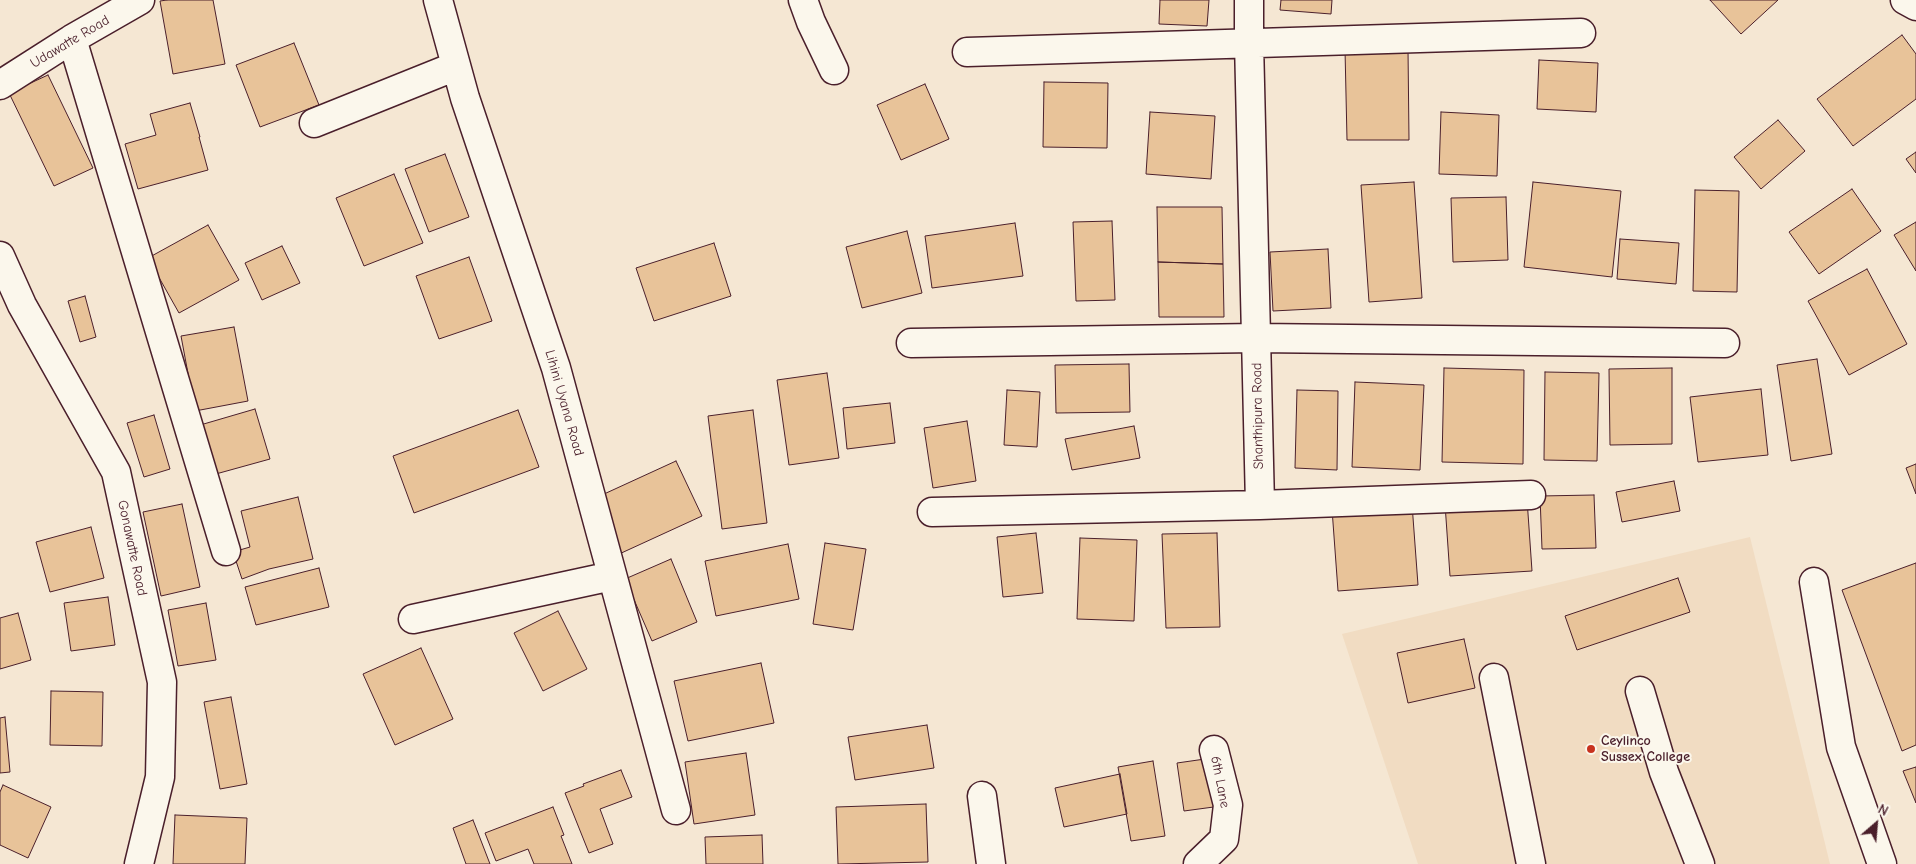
<!DOCTYPE html>
<html>
<head>
<meta charset="utf-8">
<style>
	body { margin:0 }
	#map { position:relative; width:1916px; height:864px; overflow:hidden; background:#f5e7d3; font-family:"Comic Neue",sans-serif }
	canvas { display:block }
	.north { position:absolute; left:1851px; top:799px; width:50px; height:50px; -webkit-text-stroke:4px #fbf7ec; paint-order:stroke; rotate:27deg; font-size:14px; font-weight:700; line-height:20px; text-align:center; color:#4a1f2b }
	.north::after { content:''; display:block; margin:auto; width:18px; height:22px; background:#4a1f2b; clip-path:polygon(50% 0,100% 100%,50% 72%,0 100%) }
</style>
</head>
<body>
<div id="map">
<canvas width="1916" height="864"></canvas>
<div class="north">N</div>
</div>
<script>
const c = document.querySelector('canvas').getContext('2d');
c.lineJoin = 'round';
function fill(path, color) { c.fillStyle = color; c.fill(path, 'evenodd'); }
const poly = rows => new Path2D(rows.map(r => 'M' + r).join(''));
function stroke(path, color, width, dash) { c.strokeStyle = color; c.lineWidth = width; c.lineCap = dash ? 'butt' : 'round'; c.setLineDash(dash || []); c.stroke(path); }
function label(font, color, halo, rows, align = 'center') {
  c.font = font + ' "Comic Neue",sans-serif'; c.lineWidth = 4; c.setLineDash([]); c.textBaseline = 'middle'; c.strokeStyle = halo; c.fillStyle = color; for (const [text, x, y, turn = 0] of rows) {
    c.save(); c.translate(x, y); c.rotate((+turn || 0) * Math.PI / 180); c.textAlign = isNaN(turn) ? turn : align; if (halo) c.strokeText(text, 0, 0); c.fillText(text, 0, 0); c.restore();
  }
}
fill(poly([
	[1750,537,1830,864,1418,864,1342,634]
]), '#f1dcc2');
const building = poly([
	[167,0,213,0,225,64,173,74,160,1,167,0],
	[1160,0,1209,0,1207,26,1159,24,1160,0],
	[1281,0,1332,0,1331,14,1280,10,1281,0],
	[1710,0,1778,0,1741,34,1710,0],
	[1902,35,1916,54,1916,99,1853,146,1817,99,1902,35],
	[294,43,319,105,260,127,236,65,294,43],
	[1345,49,1408,49,1409,140,1347,140,1345,49],
	[1539,60,1598,63,1596,112,1537,109,1539,60],
	[48,75,93,168,54,186,9,93,48,75],
	[1044,82,1108,83,1107,148,1043,147,1044,82],
	[925,84,949,139,901,160,877,105,925,84],
	[190,103,200,137,199,137,208,170,138,189,125,144,156,135,150,114,190,103],
	[1150,112,1215,116,1211,179,1146,174,1150,112],
	[1441,112,1499,115,1497,176,1439,174,1441,112],
	[1778,120,1805,151,1761,189,1734,157,1778,120],
	[1916,152,1916,173,1906,159,1916,152],
	[445,154,469,217,429,232,405,169,445,154],
	[394,174,423,243,364,266,336,198,394,174],
	[1414,182,1422,298,1369,302,1361,185,1414,182],
	[1533,182,1621,191,1612,277,1524,267,1533,182],
	[1852,189,1881,231,1819,274,1789,232,1852,189],
	[1695,190,1739,191,1737,292,1693,291,1695,190],
	[1506,197,1508,260,1453,262,1451,198,1506,197],
	[1157,207,1222,207,1223,264,1158,262,1157,207],
	[1112,221,1115,300,1076,301,1073,222,1112,221],
	[1916,222,1916,271,1894,235,1916,222],
	[1015,223,1023,276,932,288,925,236,1015,223],
	[208,225,239,280,179,313,148,258,208,225],
	[907,231,922,293,862,308,846,247,907,231],
	[1620,239,1679,243,1676,284,1617,279,1620,239],
	[714,243,731,296,654,321,636,268,714,243],
	[282,246,300,283,262,300,245,263,282,246],
	[1328,249,1331,308,1273,311,1270,252,1328,249],
	[469,257,492,321,439,339,416,276,469,257],
	[1158,262,1223,264,1224,317,1159,317,1158,262],
	[1867,269,1907,344,1849,375,1808,301,1867,269],
	[85,296,96,337,80,342,68,301,85,296],
	[234,327,248,401,195,411,181,336,234,327],
	[1817,359,1832,454,1791,461,1777,365,1817,359],
	[1129,364,1130,412,1056,413,1055,365,1129,364],
	[1444,368,1524,370,1523,464,1442,462,1444,368],
	[1672,368,1672,444,1610,445,1609,369,1672,368],
	[1545,372,1599,373,1597,461,1544,460,1545,372],
	[827,373,839,458,789,465,777,380,827,373],
	[1355,382,1424,385,1420,470,1352,467,1355,382],
	[1761,389,1768,455,1698,462,1690,397,1761,389],
	[1007,390,1040,392,1037,447,1004,445,1007,390],
	[1297,390,1338,391,1337,470,1295,468,1297,390],
	[890,403,895,443,847,449,843,408,890,403],
	[255,409,270,459,205,477,190,428,255,409],
	[518,410,539,467,414,513,393,456,518,410],
	[753,410,767,523,722,529,708,416,753,410],
	[154,415,170,469,144,477,127,423,154,415],
	[967,421,976,481,933,488,924,428,967,421],
	[1134,426,1140,458,1072,470,1065,439,1134,426],
	[676,461,702,516,617,555,591,500,676,461],
	[1916,464,1916,494,1906,468,1916,464],
	[1674,481,1680,511,1622,522,1616,492,1674,481],
	[1594,495,1596,548,1542,549,1540,496,1594,495],
	[298,497,313,559,269,569,242,579,233,552,250,547,241,511,298,497],
	[1527,499,1532,571,1450,576,1445,504,1527,499],
	[182,504,200,587,161,596,143,512,182,504],
	[1412,504,1418,585,1338,591,1332,509,1412,504],
	[91,527,104,578,50,592,36,542,91,527],
	[1036,533,1043,593,1003,597,997,537,1036,533],
	[1217,533,1220,627,1166,628,1162,534,1217,533],
	[1080,538,1137,540,1134,621,1077,619,1080,538],
	[825,543,866,549,853,630,813,624,825,543],
	[788,544,799,599,716,616,705,561,788,544],
	[671,559,697,622,652,641,625,579,671,559],
	[1916,563,1916,745,1902,751,1842,590,1916,563],
	[319,568,329,607,256,625,245,587,319,568],
	[1678,578,1690,612,1577,650,1565,616,1678,578],
	[108,597,115,645,71,651,64,603,108,597],
	[206,603,216,660,178,666,168,610,206,603],
	[558,611,587,669,543,691,514,633,558,611],
	[18,613,31,660,0,669,0,618,18,613],
	[1464,639,1475,688,1408,703,1397,653,1464,639],
	[421,648,453,719,395,745,363,674,421,648],
	[761,663,774,723,688,741,674,681,761,663],
	[51,691,103,692,102,746,50,745,51,691],
	[231,697,247,784,220,789,204,702,231,697],
	[5,717,10,772,0,773,0,718,5,717],
	[927,725,934,768,855,780,848,737,927,725],
	[746,753,755,815,694,824,685,762,746,753],
	[1212,758,1221,806,1184,811,1177,763,1212,758],
	[1153,761,1165,836,1131,841,1118,767,1153,761],
	[1916,767,1916,803,1903,771,1916,767],
	[621,770,632,797,600,809,613,844,589,853,565,793,584,786,583,784,621,770],
	[1120,774,1127,814,1064,827,1055,788,1120,774],
	[3,785,51,807,28,858,0,845,0,792,3,785],
	[926,804,928,862,838,864,836,807,926,804],
	[553,807,564,835,561,836,572,864,534,864,528,849,496,861,485,833,553,807],
	[175,815,247,818,245,864,173,864,175,815],
	[473,820,490,864,466,864,453,828,473,820],
	[762,835,763,864,706,864,705,837,762,835]
]);
fill(building, '#e8c399');
stroke(building, '#4a1f2b', 1);
const minor = poly([
	[438,0,465,98,556,368,676,810],
	[803,0,811,22,834,70],
	[1249,0,1249,42,1260,505],
	[1905,0,1916,6],
	[72,39,226,551],
	[967,52,1581,33],
	[0,85,72,39,140,0],
	[314,123,456,66],
	[0,256,22,305,116,472,162,682,160,777,139,864],
	[911,343,1256,338,1725,343],
	[932,512,1260,505,1531,495],
	[1814,582,1841,747,1882,864],
	[413,619,612,576],
	[1494,678,1531,864],
	[1640,691,1664,772,1700,864],
	[982,796,991,864],
	[1198,864,1224,839,1228,805,1214,750]
]);
stroke(minor, '#4a1f2b', 31);
stroke(minor, '#fbf7ec', 28);
for (const [x, y, r, color] of [
	[1591,749,5,"#c8321e"]
]) { const dot = new Path2D(); dot.arc(x, y, r, 0, 2 * Math.PI); c.fillStyle = color; c.fill(dot); stroke(dot, '#fbf7ec', 2); }
label('14px', '#4a1f2b', '#fbf7ec', [
	["Udawatte Road",70,42,-31],
	["Lihini Uyana Road",564,403,74],
	["Shanthipura Road",1258,416,-91],
	["Gonawatte Road",132,548,78],
	["6th Lane",1220,782,79]
]);
label('bold 14px', '#4a1f2b', '#fbf7ec', [
	["Ceylinco",1601,741],
	["Sussex College",1601,757]
], 'left');
</script>
</body>
</html>
